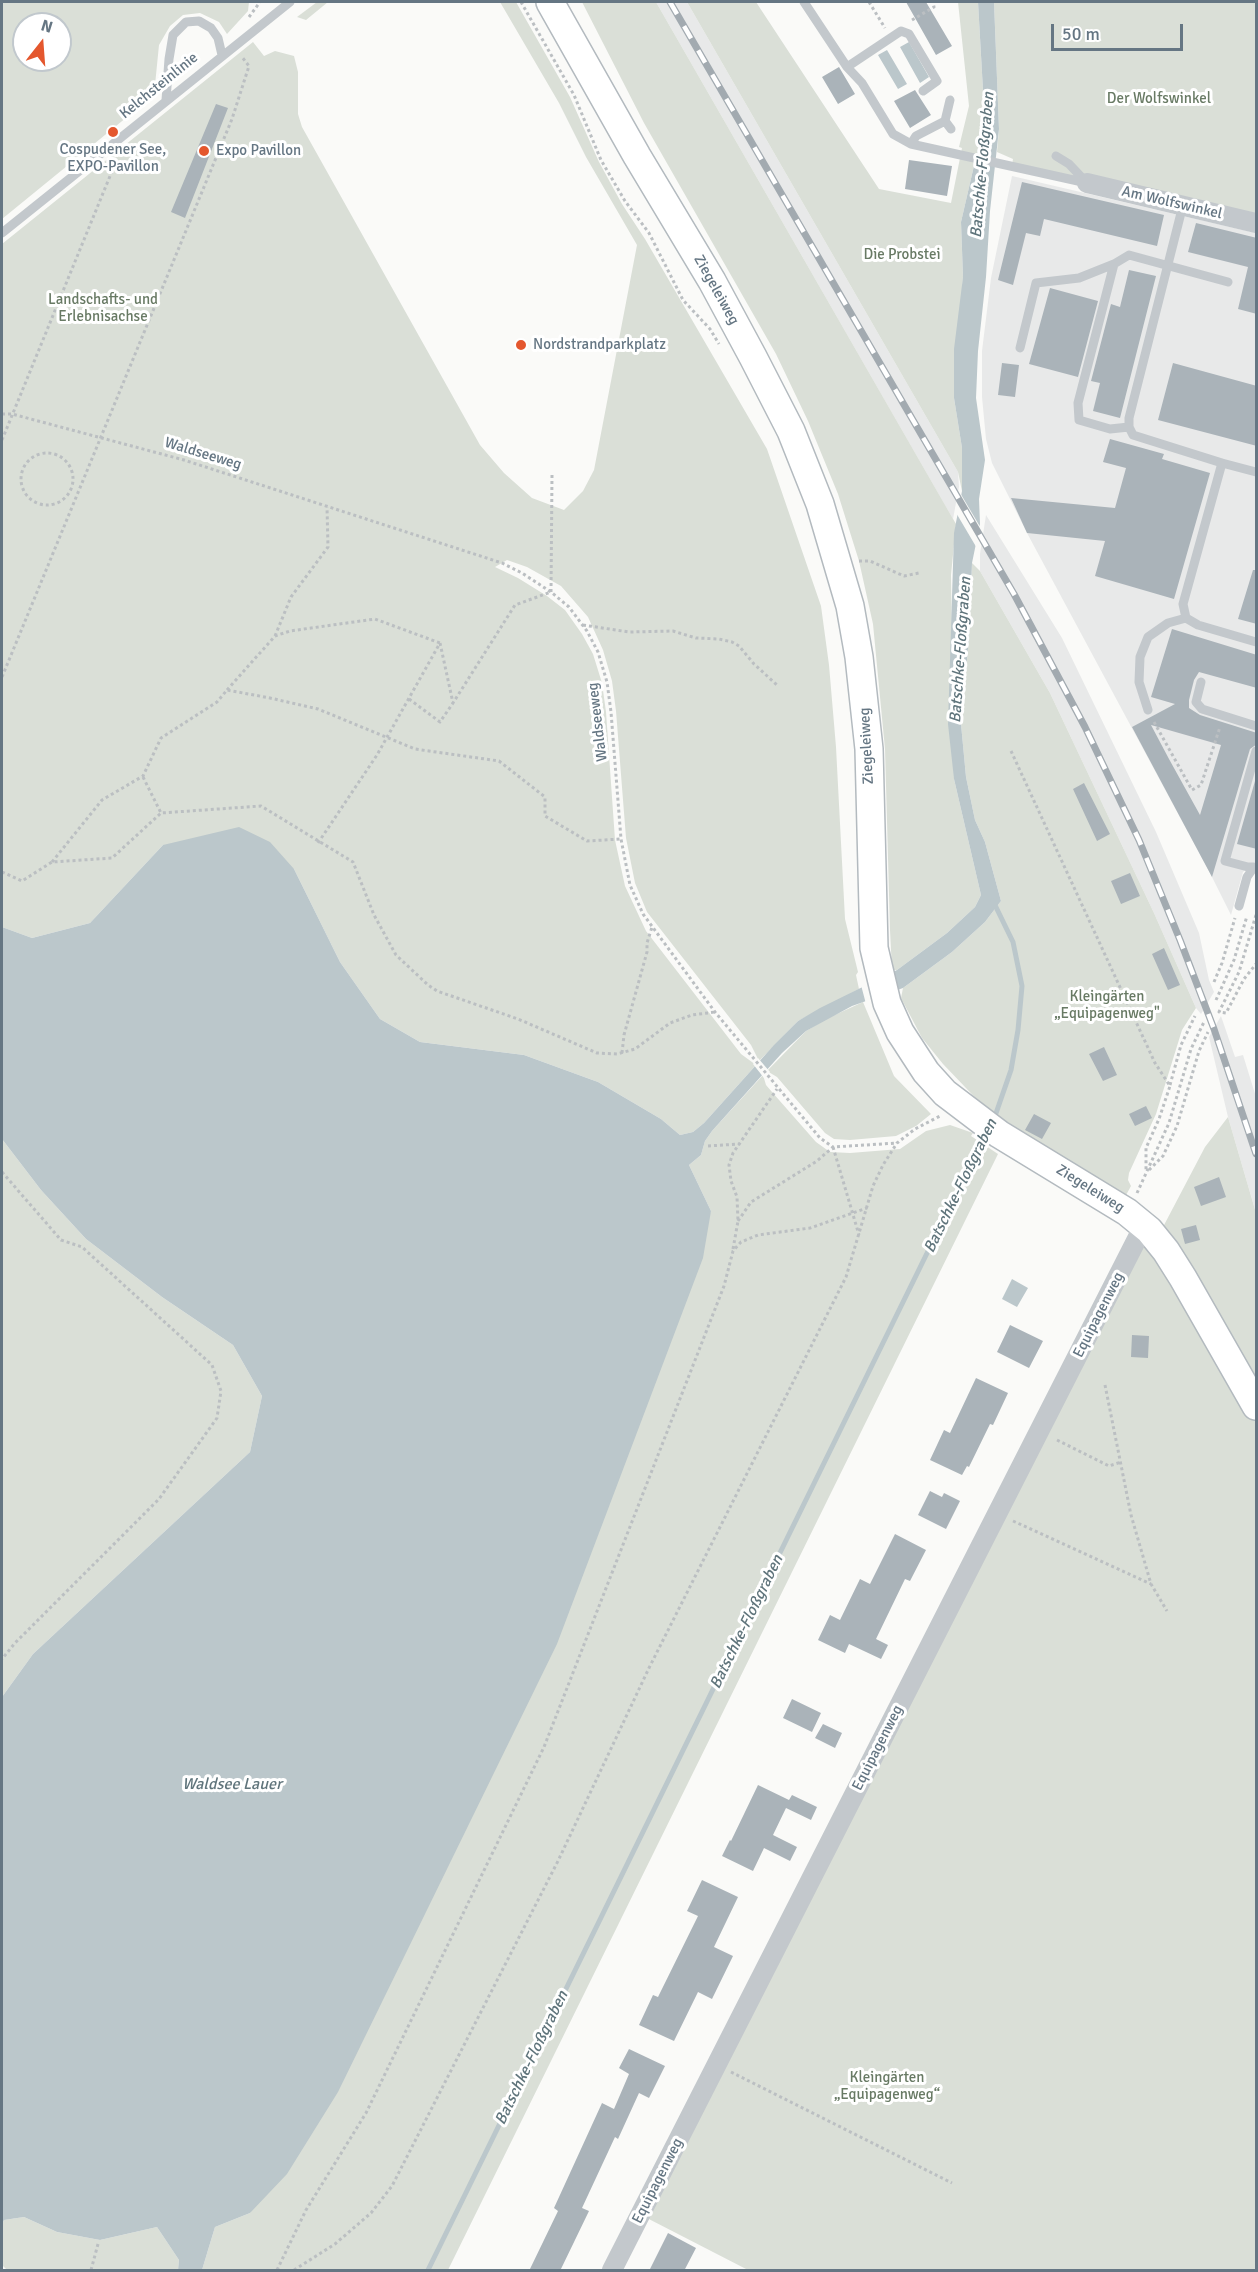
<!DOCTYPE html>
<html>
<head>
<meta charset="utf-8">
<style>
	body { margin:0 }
	#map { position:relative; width:1258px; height:2272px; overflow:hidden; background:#fafaf8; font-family:Signika,sans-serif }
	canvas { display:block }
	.frame { position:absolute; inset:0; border:3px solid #657683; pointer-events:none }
	.north { position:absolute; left:12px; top:12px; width:60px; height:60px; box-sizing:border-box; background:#fff; border:2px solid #c1c8cd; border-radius:50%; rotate:17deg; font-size:16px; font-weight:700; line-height:24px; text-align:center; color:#657683 }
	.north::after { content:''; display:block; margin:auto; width:21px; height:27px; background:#e4572e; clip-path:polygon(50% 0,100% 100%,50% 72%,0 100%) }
	.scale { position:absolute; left:1051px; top:24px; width:132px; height:27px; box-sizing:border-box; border:3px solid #657683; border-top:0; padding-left:8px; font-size:18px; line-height:21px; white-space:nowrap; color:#657683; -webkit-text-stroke:4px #fff; paint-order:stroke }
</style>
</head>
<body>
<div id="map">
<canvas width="1258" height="2272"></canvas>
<div class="frame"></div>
<div class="north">N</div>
<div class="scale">50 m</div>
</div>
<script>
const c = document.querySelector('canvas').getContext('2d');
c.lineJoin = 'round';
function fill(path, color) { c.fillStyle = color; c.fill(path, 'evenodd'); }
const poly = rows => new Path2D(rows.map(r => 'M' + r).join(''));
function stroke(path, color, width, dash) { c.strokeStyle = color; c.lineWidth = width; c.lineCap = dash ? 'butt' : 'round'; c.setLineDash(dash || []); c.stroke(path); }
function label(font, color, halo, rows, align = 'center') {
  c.font = font + ' Signika,sans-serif'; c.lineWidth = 6; c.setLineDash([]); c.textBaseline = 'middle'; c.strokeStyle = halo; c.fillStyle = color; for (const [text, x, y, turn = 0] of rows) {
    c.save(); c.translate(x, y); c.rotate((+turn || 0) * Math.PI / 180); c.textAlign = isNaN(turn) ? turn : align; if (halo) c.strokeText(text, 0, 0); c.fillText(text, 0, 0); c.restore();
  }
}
fill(poly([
	[656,2,687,2,958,472,959,487,953,519],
	[1012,176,1256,233,1256,861,1243,872,1231,915,1212,877,1027,533,992,463,986,439,982,397,982,351,991,278],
	[986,515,1062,638,1156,832,1199,933,1209,980,1214,992,1201,1014,1196,1008,1154,913,1050,693,980,571,980,554],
	[1221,1016,1235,1057,1243,1055,1256,1097,1256,1213,1228,1117,1209,1037]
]), '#e8e9e9');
fill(poly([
	[2,2,249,2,248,11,227,34,219,22,200,13,183,15,170,26,159,45,154,95,2,219],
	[24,24,60,24,60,60,24,60],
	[317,2,328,2,306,20,297,17],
	[500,2,516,2,570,97,599,162,622,204,645,239,767,449,821,606,829,665,836,747,845,919,858,972,856,975,859,989,798,1021,759,1061,751,1045,647,912,635,883,626,838,616,711,612,681,603,650,588,617,561,586,527,567,507,560,495,567,518,578,547,596,565,610,582,634,593,654,602,683,606,712,615,840,625,886,646,931,741,1054,756,1065,704,1123,693,1132,680,1135,661,1119,598,1082,524,1055,420,1042,380,1019,340,962,294,869,163,845,90,923,32,938,2,927,2,244,253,42,264,56,275,51,294,56,298,72,298,114,302,127,480,445,504,473,532,498,564,510,583,491,594,470,637,245,586,157,559,103],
	[582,2,656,2,956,524,951,575,954,779,981,895,975,907,947,933,897,970,892,970,890,930,885,749,873,624,859,561,838,494,808,421,776,354,644,123],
	[687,2,756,2,879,189,951,203,962,148,959,147,969,106,958,2,978,2,984,108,982,131,961,222,963,277,954,398,962,448,962,491,958,472],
	[994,2,1256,2,1256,223,1012,165,1013,159,997,152,999,129],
	[972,563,980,571,1050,693,1154,913,1196,1008,1182,1030,1156,1114,1129,1173,1128,1180,1131,1186,1125,1197,987,1110,943,1064,922,1038,901,998,903,988,952,952,985,922,1001,901,985,842,975,820,966,777,961,724,969,638],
	[863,1002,894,1076,931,1114,916,1126,896,1136,850,1140,834,1139,825,1133,777,1077,767,1071,806,1031,826,1019],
	[763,1075,766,1085,772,1092,816,1142,830,1152,850,1153,900,1149,926,1131,950,1125,973,1133,971,1136,998,1154,448,2270,202,2270,215,2227,250,2213,711,1211,689,1165,701,1155,705,1141,712,1131],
	[1228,1117,1256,1213,1256,1381,1163,1227,1205,1147],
	[2,1139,41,1190,86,1239,162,1297,233,1345,262,1396,250,1452,33,1654,2,1697],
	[1139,1235,1256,1406,1256,2270,748,2270,641,2215],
	[24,2217,57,2232,100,2240,157,2227,179,2260,178,2270,6,2269,2,2265,2,2224,4,2220]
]), '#dadfd7');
fill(poly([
	[978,2,994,2,999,129,990,211,986,277,978,351,976,398,985,460,979,499,980,524,972,563,969,638,961,724,966,777,975,820,985,842,1001,901,985,922,952,952,903,988,852,1006,806,1031,782,1053,712,1131,705,1141,701,1155,689,1165,711,1211,703,1258,557,1644,338,2092,287,2174,250,2213,215,2227,202,2270,178,2270,179,2260,157,2227,100,2240,57,2232,24,2217,4,2220,2,2224,2,1697,33,1654,250,1452,262,1396,233,1345,162,1297,86,1239,41,1190,2,1139,2,927,32,938,90,923,163,845,239,827,270,842,294,869,340,962,380,1019,420,1042,524,1055,598,1082,661,1119,680,1135,693,1132,704,1123,774,1045,798,1021,820,1008,897,970,947,933,975,907,981,895,954,779,948,724,954,533,962,491,962,448,954,398,954,349,963,277,961,222,982,131,984,108],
	[909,42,929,77,920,83,900,47],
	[887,50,907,84,898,89,878,55],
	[1012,1279,1028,1288,1017,1307,1002,1299]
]), '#bbc7cb');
fill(poly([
	[959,491,982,530,978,550,955,511],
	[882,974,896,983,899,992,866,1004,861,985],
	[758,1058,770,1072,764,1078,753,1064]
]), '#fafaf8');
stroke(poly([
	[993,901,1013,942,1022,986,1018,1030,1011,1070,994,1119],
	[428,2270,986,1133]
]), '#bbc7cb', 5);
fill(poly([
	[906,2,926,2,952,46,936,55],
	[839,67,855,94,838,104,822,77],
	[915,90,931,115,910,128,894,101],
	[216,104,228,108,185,218,171,212],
	[909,160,952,166,947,196,905,189],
	[1022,182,1164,215,1157,246,1044,219,1040,236,1026,233,1013,285,998,280],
	[1196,223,1257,238,1257,314,1238,309,1248,267,1188,252],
	[1129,270,1156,276,1120,418,1093,411,1100,383,1091,381,1111,304,1120,307],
	[1050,288,1098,301,1078,377,1029,364],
	[1002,363,1019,365,1015,397,998,395],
	[1173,363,1257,386,1257,446,1158,420],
	[1110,439,1164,454,1162,459,1210,473,1174,599,1095,576,1105,541,1027,533,1011,498,1115,508,1126,468,1103,462],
	[1253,570,1257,570,1257,624,1238,619],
	[1172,629,1257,655,1257,688,1199,672,1194,680,1189,700,1189,708,1200,715,1257,733,1257,744,1250,749,1212,877,1132,727,1175,704,1151,697],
	[1151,725,1221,745,1200,815,1169,759],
	[1257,774,1257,849,1237,844],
	[1084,783,1110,834,1097,841,1073,789],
	[1130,873,1140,896,1121,904,1111,881],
	[1164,948,1180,985,1168,990,1152,954],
	[1104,1047,1117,1075,1103,1081,1089,1054],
	[1146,1106,1152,1118,1135,1126,1129,1114],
	[1034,1114,1051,1123,1042,1139,1025,1130],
	[1219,1177,1226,1197,1201,1206,1194,1187],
	[1196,1225,1200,1240,1185,1244,1181,1229],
	[1010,1325,1043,1341,1029,1368,997,1352],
	[1132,1335,1149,1336,1148,1358,1131,1357],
	[976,1378,1008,1393,993,1425,990,1424,969,1467,967,1466,962,1475,930,1460,944,1430,950,1433],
	[930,1491,942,1497,944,1493,960,1501,946,1529,918,1515],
	[895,1534,926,1550,910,1581,905,1579,876,1639,888,1645,881,1659,849,1644,845,1653,818,1640,830,1615,840,1620,860,1579,870,1584],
	[792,1699,821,1713,812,1732,783,1718],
	[823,1724,842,1733,835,1748,815,1738],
	[758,1785,789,1800,792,1795,817,1807,811,1820,786,1808,773,1835,797,1847,790,1861,764,1848,753,1871,722,1856,730,1840,731,1841],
	[702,1880,738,1897,714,1947,733,1956,712,1999,698,1992,674,2041,639,2025,653,1995,658,1997,698,1916,687,1911],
	[629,2049,665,2066,649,2098,639,2093,618,2139,615,2137,582,2208,589,2211,560,2271,529,2271,558,2211,554,2208,602,2103,614,2109,629,2074,619,2068],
	[668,2233,696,2248,684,2271,649,2271]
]), '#aab3b9');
const secondary = poly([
	[550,2,637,156,712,281,753,357,791,431,820,504,850,606,859,657,869,749,874,948,887,1003,900,1032,926,1072,945,1093,999,1134,1127,1212,1149,1230,1166,1251,1183,1278,1256,1406]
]);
stroke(secondary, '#b3babf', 30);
stroke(poly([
	[521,2,574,95,601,160,625,201,649,233,683,300,710,329,719,344],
	[869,2,885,28],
	[249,17,260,2],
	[912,20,934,7,933,2],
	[2,414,12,414,184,460,502,563,522,573,551,592,569,607,587,631,598,652,607,682,611,712,621,839,630,885,643,914,715,1012,820,1138,833,1147],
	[2,440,117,159],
	'21 479a26 26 0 1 1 52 0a26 26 0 1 1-52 0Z',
	[859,561,870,561,904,576,919,573],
	[551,592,552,475],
	[583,625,629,632,673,631,696,638,719,639,732,642,739,646,754,664,777,685],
	[275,636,291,597,328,547,327,507],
	[440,643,453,703,515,605,551,592],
	[2,677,232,119,249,66,242,57],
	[227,690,275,636,290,631,375,619,440,643],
	[409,699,440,722,453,703],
	[1154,722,1192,790,1201,785,1220,727],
	[1011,751,1155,1063,1170,1086,1159,1119,1146,1148,1146,1172],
	[143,777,161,813],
	[318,843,377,755,440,643],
	[52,862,102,800,143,776,161,738,217,702,227,690,270,698,318,709,415,749,499,761,545,797,545,816,587,841,621,839],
	[2,872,22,881,52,862,112,858,161,813,261,806,353,862,374,915,396,955,428,985,437,991,518,1019,597,1053,617,1054,635,1049,670,1023,692,1015,715,1012],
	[1256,915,1239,972,1219,1012,1226,1013,1244,979,1256,964],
	[1214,982,1222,963,1235,918],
	[1216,1000,1234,960,1247,916],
	[622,1053,624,1035,647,952,647,943,652,927],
	[1170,1085,1181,1045,1195,1016],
	[708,1146,739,1144],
	[833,1147,859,1235],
	[1149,1170,1163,1156,1177,1126,1199,1051,1208,1032],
	[2,1172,61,1240,82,1247,212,1365,221,1391,217,1418,159,1499,15,1643,2,1659],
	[1137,1193,1169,1123,1191,1049,1204,1022],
	[738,1221,751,1202,817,1161,833,1147,897,1143],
	[733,1249,738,1221,737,1197,731,1181,729,1165,733,1153,777,1089],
	[1105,1385,1131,1515,1151,1584,1167,1611],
	[1057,1440,1109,1466,1121,1462],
	[1013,1521,1151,1584],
	[731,2072,952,2183],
	[91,2270,98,2244],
	[277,2270,306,2210,366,2113,544,1747,724,1286,733,1251,741,1242,758,1235,810,1228,867,1208],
	[294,2270,335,2244,371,2213,392,2186,558,1861,649,1668,846,1277,873,1186,883,1165,897,1143,915,1129,940,1116]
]), '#bbbfc2', 3, [3, 3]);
stroke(poly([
	[804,2,847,67,862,83,893,134,911,144,1087,183],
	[847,67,901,31,909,34,937,81,923,91],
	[166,100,169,59,173,35,186,22,199,21,211,28,218,38,222,55],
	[950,100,945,121,951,129],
	[911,144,916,136,945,121],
	[1056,156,1069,164,1087,183],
	[1183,205,1129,418,1129,427,1133,435,1222,463],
	[2,233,290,2],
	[1114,264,1078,403,1079,420,1110,429,1129,427],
	[1020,348,1036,283,1079,278,1114,264,1129,255,1228,282],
	[1256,472,1222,463,1183,604,1186,618,1198,625,1256,642],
	[1201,682,1196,702,1202,709,1256,726],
	[1148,710,1139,682,1140,657,1148,637,1168,623,1186,618],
	[1256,751,1225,861,1248,867,1256,867],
	[1239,906,1247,877,1254,867]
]), '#c3c8cc', 9);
stroke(poly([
	[1087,183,1256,223],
	[612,2270,1139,1235,1149,1230]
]), '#c3c8cc', 20);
stroke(secondary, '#fff', 27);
const rail = poly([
	[670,2,1014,594,1085,727,1139,840,1180,940,1214,1029,1256,1154]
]);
stroke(rail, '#a2aab0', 7);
stroke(rail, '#fff', 4.5, [14]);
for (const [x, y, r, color] of [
	[113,132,6,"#e4572e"],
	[204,151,6,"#e4572e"],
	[521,345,6,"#e4572e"]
]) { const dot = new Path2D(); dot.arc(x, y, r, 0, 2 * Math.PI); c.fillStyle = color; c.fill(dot); stroke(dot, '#fff', 2); }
label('15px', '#657683', '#fff', [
	["Kelchsteinlinie",159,86,-39],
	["Am Wolfswinkel",1172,203,13],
	["Ziegeleiweg",716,290,61],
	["Waldseeweg",203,454,17],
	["Waldseeweg",598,722,-97],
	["Ziegeleiweg",867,746,-93],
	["Ziegeleiweg",1090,1189,32],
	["Equipagenweg",1099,1315,-63],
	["Equipagenweg",878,1748,-63],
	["Equipagenweg",658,2181,-63]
]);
label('15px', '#687a64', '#fff', [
	["Der Wolfswinkel",1159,99],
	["Die Probstei",902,255],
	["Landschafts- und",103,300],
	["Erlebnisachse",103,317],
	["Kleingärten",1107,997],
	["„Equipagenweg\"",1107,1014],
	["Kleingärten",887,2078],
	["„Equipagenweg“",887,2095]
]);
label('15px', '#657683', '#fff', [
	["Cospudener See,",113,150,"center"],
	["EXPO-Pavillon",113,167,"center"],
	["Expo Pavillon",216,151],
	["Nordstrandparkplatz",533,345]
], 'left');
label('italic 16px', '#60757c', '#fff', [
	["Batschke‐Floßgraben",983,165,-85],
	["Batschke‐Floßgraben",961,650,-86],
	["Batschke‐Floßgraben",961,1186,-64],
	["Batschke‐Floßgraben",747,1622,-64],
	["Waldsee Lauer",232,1785],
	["Batschke‐Floßgraben",532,2058,-64]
]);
</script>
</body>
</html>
